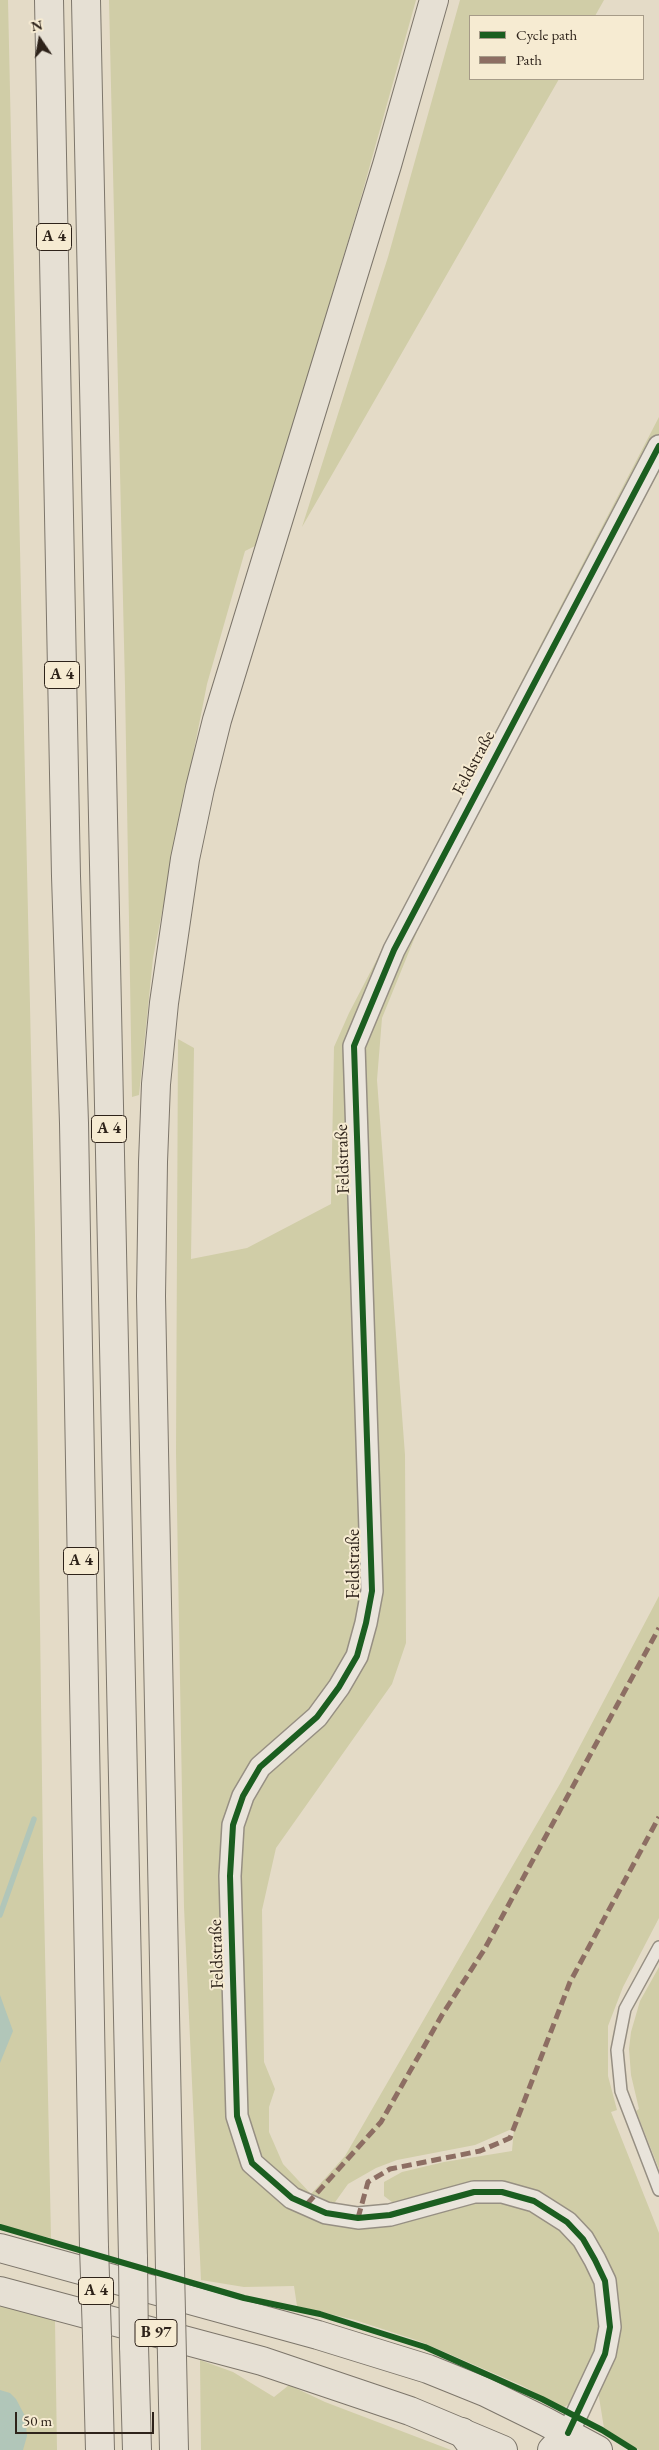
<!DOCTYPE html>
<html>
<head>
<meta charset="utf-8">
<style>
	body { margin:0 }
	#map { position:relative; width:659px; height:2450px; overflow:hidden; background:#e4dbc7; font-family:"EB Garamond",serif }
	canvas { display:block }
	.legend { position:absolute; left:469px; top:15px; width:175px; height:65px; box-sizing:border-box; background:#f6ebd2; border:1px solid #a69b88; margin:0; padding:6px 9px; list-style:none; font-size:15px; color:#2e231a }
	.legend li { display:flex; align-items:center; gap:10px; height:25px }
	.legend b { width:25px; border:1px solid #a69b88 }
	.north { position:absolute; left:15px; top:15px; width:50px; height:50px; -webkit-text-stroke:4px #f6ebd2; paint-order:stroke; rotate:348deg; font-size:14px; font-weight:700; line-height:20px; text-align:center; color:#2e231a }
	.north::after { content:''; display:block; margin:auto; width:18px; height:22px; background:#2e231a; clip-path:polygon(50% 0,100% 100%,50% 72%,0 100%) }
	.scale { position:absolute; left:15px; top:2412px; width:139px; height:22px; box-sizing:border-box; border:2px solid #2e231a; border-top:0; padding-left:6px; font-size:15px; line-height:18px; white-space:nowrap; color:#2e231a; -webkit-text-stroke:4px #f6ebd2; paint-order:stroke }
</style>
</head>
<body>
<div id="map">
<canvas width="659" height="2450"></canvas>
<ul class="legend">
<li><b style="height:6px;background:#1b5e20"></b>Cycle path</li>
<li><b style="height:6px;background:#8d6e63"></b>Path</li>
</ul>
<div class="north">N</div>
<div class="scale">50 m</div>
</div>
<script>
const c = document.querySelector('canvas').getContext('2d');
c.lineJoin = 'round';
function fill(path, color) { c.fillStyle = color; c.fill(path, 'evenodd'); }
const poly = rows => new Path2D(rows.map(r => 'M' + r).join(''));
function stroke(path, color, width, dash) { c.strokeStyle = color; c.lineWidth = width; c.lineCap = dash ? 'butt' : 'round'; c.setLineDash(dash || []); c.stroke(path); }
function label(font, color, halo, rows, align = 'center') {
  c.font = font + ' "EB Garamond",serif'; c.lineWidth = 4; c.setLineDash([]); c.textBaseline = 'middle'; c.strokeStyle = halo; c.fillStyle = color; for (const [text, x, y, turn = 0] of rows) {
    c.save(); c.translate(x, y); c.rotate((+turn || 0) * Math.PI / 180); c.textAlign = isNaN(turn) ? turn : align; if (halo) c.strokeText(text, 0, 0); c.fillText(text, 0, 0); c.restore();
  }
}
fill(poly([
	[0,0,8,0,35,1234,43,1857,51,2238,19,2231,0,2224],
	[109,0,416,0,360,201,257,545,245,551,207,684,153,958,139,1095,132,1097,125,686],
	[460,0,604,0,595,16,470,16,470,79,559,79,302,527,388,257],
	[659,417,659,471,432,895,382,1018,377,1080,405,1455,406,1643,392,1684,276,1848,262,1910,264,2062,275,2089,269,2107,269,2132,283,2164,311,2194,345,2156,561,1782,659,1596,659,1918,623,1987,608,2026,608,2076,617,2110,611,2112,659,2233,659,2450,639,2450,604,2428,598,2391,615,2287,534,2194,396,2205,384,2196,384,2182,402,2172,444,2162,512,2151,514,2128,475,2145,397,2160,376,2168,348,2184,333,2205,309,2198,286,2183,265,2161,252,2136,248,2122,235,1836,222,1821,231,2126,304,2212,496,2202,536,2212,552,2222,582,2251,600,2292,601,2341,573,2401,563,2408,521,2385,419,2341,355,2320,297,2306,294,2286,244,2287,201,2280,184,1907,176,1453,178,1039,194,1048,191,1259,247,1248,331,1204,334,1047,349,1013],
	[659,1967,659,2169,636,2111,639,2109,631,2075,629,2049,631,2032,640,2001],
	[0,2304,55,2321,57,2450,0,2450],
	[200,2360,233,2372,274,2397,289,2385,325,2402,451,2450,201,2450]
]), '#d0cda7');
fill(poly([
	[0,1995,13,2031,0,2063],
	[0,2390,10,2393,16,2399,25,2416,27,2436,23,2450,0,2450]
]), '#b1c6b9');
stroke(poly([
	[0,1915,34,1819]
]), '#b1c6b9', 5.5);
const service = poly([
	[659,1947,625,2009,617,2050,621,2091,659,2190]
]);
const minor = poly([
	[568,2433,605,2354,610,2327,605,2281,595,2260,583,2239,567,2222,534,2201,502,2192,474,2192,390,2215,358,2218,326,2213,292,2198,252,2163,237,2116,230,1876,233,1825,243,1796,260,1767,317,1717,339,1687,357,1656,366,1623,372,1591,354,1046,394,950,659,446]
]);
const primary = poly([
	[0,2248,318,2335,428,2369,485,2392,546,2422,598,2450],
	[0,2291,262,2361,410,2411,503,2450]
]);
const motorway = poly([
	[49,0,66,876,74,1123,94,2247],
	[86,0,133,2258],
	[170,2269,151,1296,153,1162,156,1084,164,1003,185,859,200,788,217,720,387,165,434,0],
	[97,2336,100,2450],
	[134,2346,137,2450],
	[172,2357,174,2450],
	[462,2432,475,2450],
	[552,2450,568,2433]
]);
stroke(service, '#968f83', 14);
stroke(minor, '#968f83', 24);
stroke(primary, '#7d766b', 30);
stroke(motorway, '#7d766b', 30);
stroke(service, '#e9e4db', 11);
stroke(minor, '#e9e4db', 21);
stroke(primary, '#e6e0d4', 28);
stroke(motorway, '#e6e0d4', 28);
const motorwayBridge = poly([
	[94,2247,97,2336],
	[133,2258,134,2346],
	[170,2269,172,2357]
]);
stroke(motorwayBridge, '#7d766b', 30, []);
stroke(motorwayBridge, '#e6e0d4', 28);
stroke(poly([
	[307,2204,381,2122,442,2015,484,1950,659,1628],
	[358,2218,368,2182,390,2169,480,2151,510,2138,570,1982,659,1817]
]), '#8d6e63', 5, [10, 5]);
stroke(poly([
	[0,2227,244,2298,320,2314,425,2347,542,2399,602,2430,634,2450],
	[568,2433,605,2354,610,2327,605,2281,595,2260,583,2239,567,2222,534,2201,502,2192,474,2192,390,2215,358,2218,326,2213,292,2198,252,2163,237,2116,230,1876,233,1825,243,1796,260,1767,317,1717,339,1687,357,1656,366,1623,372,1591,354,1046,394,950,659,446]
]), '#1b5e20', 6);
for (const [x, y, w] of [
	[54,237,35],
	[62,675,35],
	[109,1129,35],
	[81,1561,35],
	[96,2291,35],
	[156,2333,42]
]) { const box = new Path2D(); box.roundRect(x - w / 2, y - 13.5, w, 27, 4); c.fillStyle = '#f6ebd2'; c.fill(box); stroke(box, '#2e231a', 1); }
label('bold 16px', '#2e231a', null, [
	["A 4",54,237],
	["A 4",62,675],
	["A 4",109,1129],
	["A 4",81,1561],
	["A 4",96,2291],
	["B 97",156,2333]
]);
label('18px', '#2e231a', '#f6ebd2', [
	["Feldstraße",474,763,-62],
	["Feldstraße",343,1159,-92],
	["Feldstraße",354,1564,-90],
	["Feldstraße",217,1954,-92]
]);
</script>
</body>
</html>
